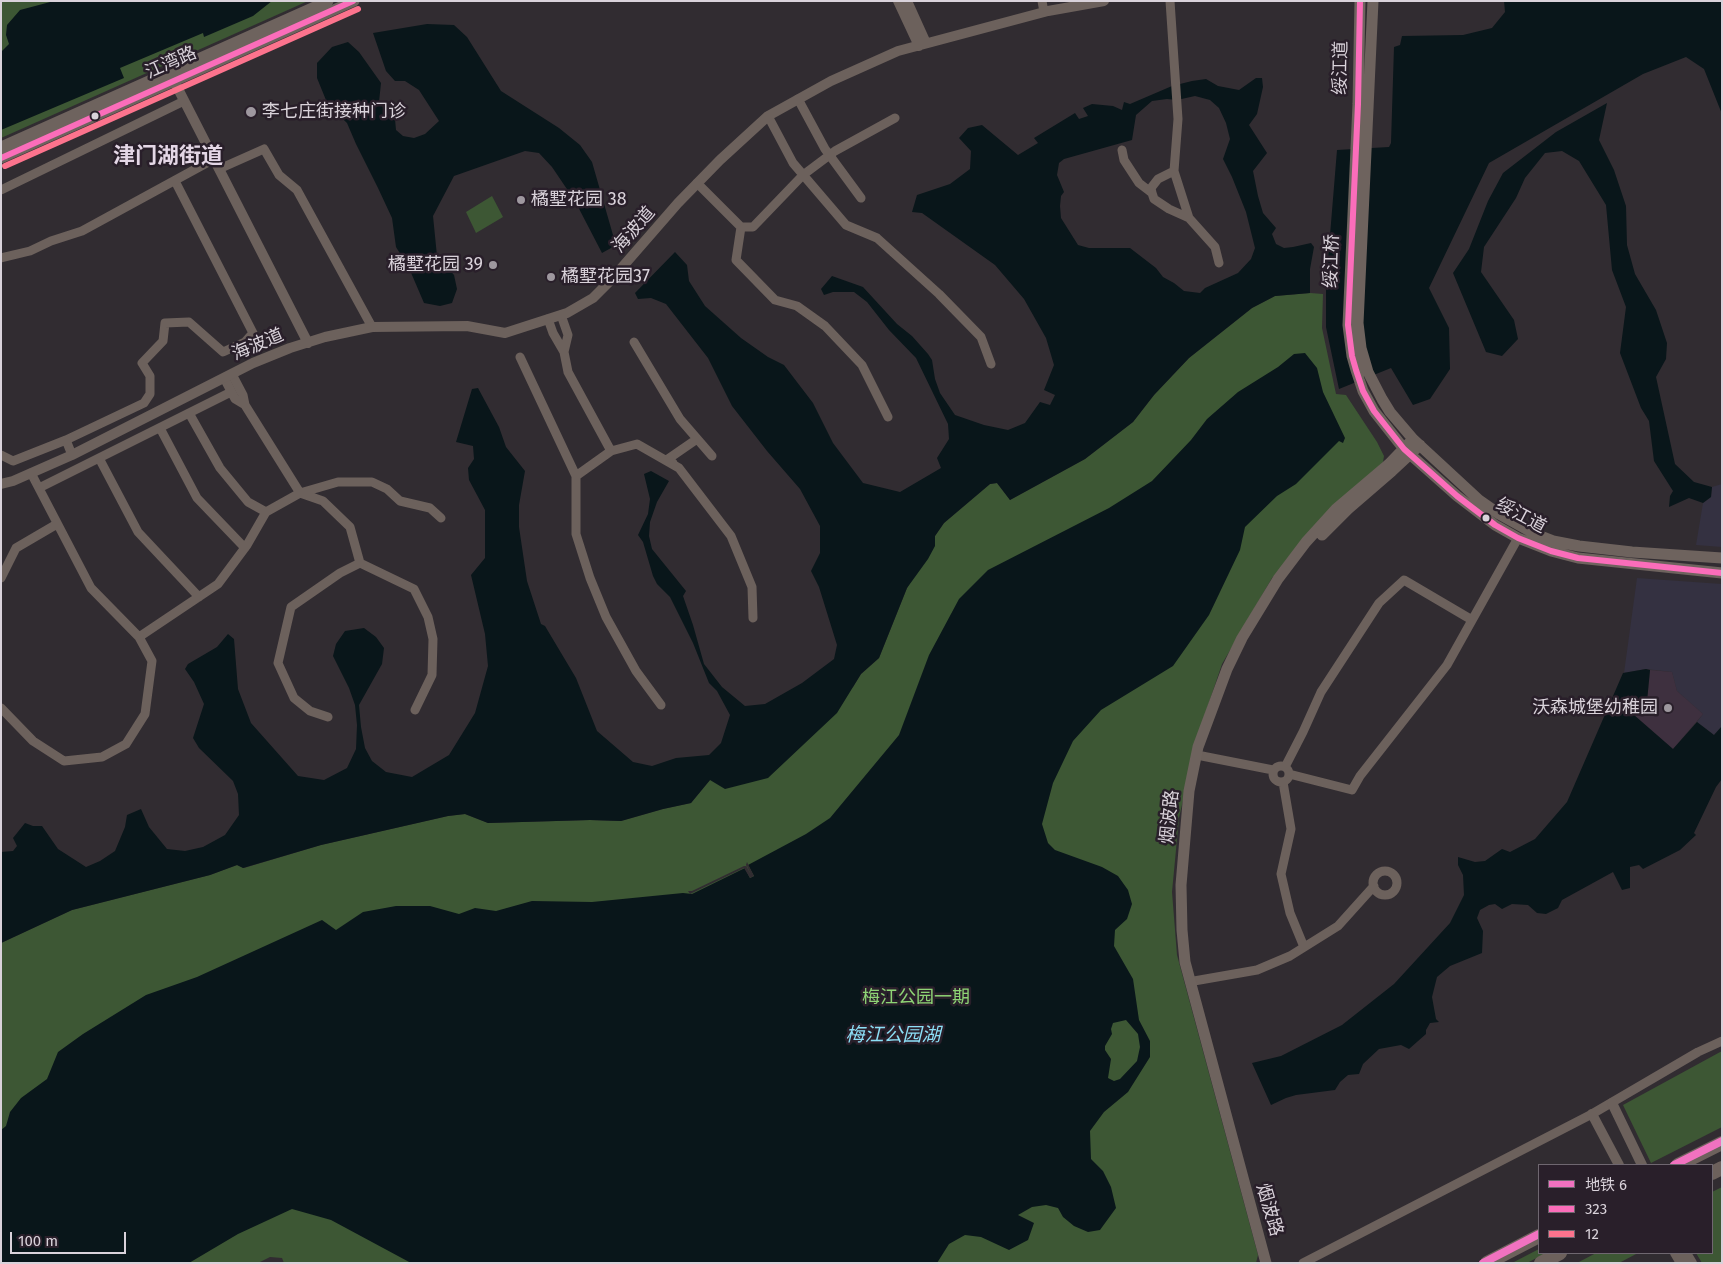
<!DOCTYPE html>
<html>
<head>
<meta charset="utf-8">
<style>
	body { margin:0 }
	#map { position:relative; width:1723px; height:1264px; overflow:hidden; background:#312c31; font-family:"Fira Sans","Noto Sans SC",sans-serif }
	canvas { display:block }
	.frame { position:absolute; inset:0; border:2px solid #d9d2da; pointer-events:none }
	.legend { position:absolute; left:1538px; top:1164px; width:175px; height:90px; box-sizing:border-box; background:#291f2a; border:1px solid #6f6770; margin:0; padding:6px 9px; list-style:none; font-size:15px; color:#d9d2da }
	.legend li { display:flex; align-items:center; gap:10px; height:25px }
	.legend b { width:25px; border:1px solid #6f6770 }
	.scale { position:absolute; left:10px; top:1232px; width:116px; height:22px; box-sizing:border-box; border:2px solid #d9d2da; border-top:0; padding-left:6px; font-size:15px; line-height:18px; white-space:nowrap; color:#d9d2da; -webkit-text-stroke:4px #291f2a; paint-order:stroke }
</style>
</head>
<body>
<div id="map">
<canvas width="1723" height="1264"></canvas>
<div class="frame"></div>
<ul class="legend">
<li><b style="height:6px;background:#f172c0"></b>地铁 6</li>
<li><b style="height:6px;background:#fb6dba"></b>323</li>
<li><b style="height:6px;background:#fc738d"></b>12</li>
</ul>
<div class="scale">100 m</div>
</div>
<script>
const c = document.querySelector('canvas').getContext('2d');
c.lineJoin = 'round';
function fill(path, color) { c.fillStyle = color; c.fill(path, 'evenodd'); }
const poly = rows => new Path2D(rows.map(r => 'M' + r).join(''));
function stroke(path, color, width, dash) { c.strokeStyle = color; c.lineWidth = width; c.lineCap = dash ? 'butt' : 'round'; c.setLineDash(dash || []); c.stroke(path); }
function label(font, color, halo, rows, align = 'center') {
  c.font = font + ' "Fira Sans","Noto Sans SC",sans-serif'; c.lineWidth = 5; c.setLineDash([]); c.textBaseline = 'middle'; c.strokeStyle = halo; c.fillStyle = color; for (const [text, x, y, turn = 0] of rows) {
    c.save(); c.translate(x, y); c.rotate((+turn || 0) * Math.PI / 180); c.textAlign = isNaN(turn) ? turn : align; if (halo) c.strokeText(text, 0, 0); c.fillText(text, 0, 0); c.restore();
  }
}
fill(poly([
	[1722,484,1722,547,1696,545,1703,503,1711,497,1712,487],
	[1637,578,1722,584,1722,726,1714,735,1697,722,1703,714,1677,691,1672,672,1646,669,1624,673]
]), '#343141');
fill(poly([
	[1650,670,1672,672,1677,691,1703,714,1673,749,1634,715,1647,701]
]), '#3e303f');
fill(poly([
	[1,1,308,1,1,138],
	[492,196,503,217,476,233,466,212],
	[1310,293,1323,294,1322,328,1336,394,1346,395,1377,442,1384,456,1383,462,1272,578,1222,664,1197,738,1179,818,1172,892,1177,955,1258,1255,1256,1263,284,1263,282,1258,270,1257,258,1263,1,1263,1,943,72,910,210,875,237,865,244,868,321,845,448,816,465,814,488,823,590,820,621,821,663,809,691,803,710,780,853,687,861,674,879,658,907,588,935,536,944,523,990,484,997,483,1010,500,1085,459,1133,422,1154,395,1189,358,1252,308,1275,296],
	[1722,1051,1722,1127,1651,1163,1623,1105],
	[1722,1187,1722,1263,1702,1263,1696,1253,1712,1253,1712,1192],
	[1539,1249,1539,1253,1546,1253,1527,1263,1512,1263],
	[1596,1253,1638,1253,1619,1263,1577,1263]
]), '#3d5734');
fill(poly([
	[54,1,272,1,253,16,204,37,203,33,120,68,124,78,1,130,1,52,9,44,6,35,7,25,20,10],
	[1504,1,1722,1,1722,114,1704,69,1686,57,1643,74,1489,163,1429,288,1449,328,1450,369,1430,399,1413,405,1391,368,1339,389,1326,327,1326,284,1337,150,1389,147,1391,143,1394,47,1400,45,1402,36,1463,35,1492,28,1505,12],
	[427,24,454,25,467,37,501,91,559,128,580,145,592,162,613,235,620,243,602,253,575,201,552,167,539,153,525,151,454,176,433,216,437,256,454,275,457,289,452,303,440,306,424,303,409,268,396,247,392,218,378,188,356,144,347,123,328,105,317,78,317,63,332,47,348,42,359,52,381,83,379,102,387,113,395,119,396,130,403,136,414,138,425,134,439,121,419,90,405,81,395,81,386,71,373,33],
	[1256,78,1262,78,1263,87,1257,114,1249,125,1267,153,1253,171,1258,196,1263,213,1276,228,1272,234,1276,244,1284,248,1293,247,1311,243,1314,247,1310,269,1310,293,1275,296,1252,308,1189,358,1154,395,1133,422,1085,459,1010,500,997,483,990,484,944,523,935,536,935,546,928,559,907,588,879,658,861,674,837,713,768,778,725,789,710,780,691,803,663,809,621,821,590,820,488,823,465,814,448,816,321,845,243,868,237,865,210,875,72,910,1,943,1,852,13,851,17,846,13,838,25,823,33,826,42,826,58,849,86,867,100,861,115,851,125,827,127,815,141,809,149,827,167,849,185,851,203,847,225,835,239,815,238,794,233,781,199,748,193,738,204,704,194,682,185,669,188,664,217,647,228,634,234,639,238,689,251,723,298,776,324,780,347,768,356,749,357,725,355,705,349,688,333,656,336,644,345,631,364,628,376,637,384,648,382,664,359,705,361,727,365,748,372,761,386,772,412,777,449,755,475,713,488,666,485,634,471,575,485,558,485,510,469,480,468,468,474,459,473,446,456,442,472,389,478,388,499,427,506,447,525,471,519,505,519,527,527,581,541,624,545,626,576,678,597,731,633,762,652,766,676,758,709,755,721,743,730,715,717,691,709,683,693,643,670,597,657,584,653,576,643,542,638,535,648,514,650,499,644,474,651,471,669,481,657,502,650,522,649,536,652,549,686,591,683,596,693,625,704,664,722,687,745,706,765,704,802,683,834,659,837,645,819,587,811,571,820,553,820,526,800,489,767,451,732,406,708,358,666,304,651,298,638,299,635,293,675,252,687,265,689,281,705,306,741,338,768,357,784,365,813,403,833,443,863,483,900,492,941,468,937,458,949,439,948,424,916,358,889,330,867,302,854,292,833,292,824,295,821,289,832,276,863,287,897,324,912,336,928,354,932,360,935,379,940,393,955,415,984,425,1008,430,1025,423,1040,402,1050,405,1055,395,1044,390,1054,365,1046,338,1024,299,995,265,922,213,912,212,917,195,950,184,970,169,971,151,959,138,968,128,982,125,1018,155,1038,143,1034,138,1075,113,1079,119,1088,116,1083,108,1092,104,1113,106,1122,110,1124,102,1130,104,1172,86,1192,81,1206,79,1218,86,1239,90],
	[1195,96,1210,100,1219,108,1226,123,1230,139,1223,159,1232,177,1246,212,1255,248,1251,259,1238,273,1205,288,1200,293,1184,291,1174,283,1163,277,1156,268,1130,248,1089,248,1078,245,1061,218,1060,206,1061,196,1064,192,1057,175,1059,163,1064,159,1132,140,1136,115,1152,101,1167,99,1177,100],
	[1607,103,1599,140,1614,170,1626,206,1627,245,1635,274,1656,310,1667,343,1666,359,1656,377,1675,464,1694,482,1712,487,1711,497,1703,503,1689,498,1669,507,1670,496,1673,491,1654,461,1649,421,1641,408,1620,353,1626,307,1612,270,1606,205,1579,161,1562,151,1545,153,1525,178,1516,198,1484,247,1481,272,1514,320,1518,339,1502,356,1486,352,1453,273,1469,249,1488,201,1503,173,1556,132],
	[1305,353,1317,368,1323,392,1345,438,1343,443,1339,441,1296,484,1277,496,1245,527,1240,550,1209,615,1173,666,1101,710,1073,741,1053,783,1042,824,1048,843,1055,850,1102,867,1118,876,1128,890,1132,904,1127,919,1115,930,1114,946,1133,979,1139,1020,1150,1041,1150,1057,1128,1092,1104,1112,1090,1131,1091,1159,1103,1171,1111,1187,1116,1208,1100,1230,1088,1232,1074,1226,1063,1217,1058,1208,1046,1205,1032,1207,1018,1215,1034,1223,1028,1240,1009,1250,981,1237,965,1235,949,1244,937,1263,411,1263,331,1220,292,1209,238,1234,189,1263,1,1263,1,1130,6,1126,10,1112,21,1098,47,1079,58,1052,83,1034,146,995,197,977,322,920,336,930,363,912,396,906,430,906,459,914,475,908,496,911,532,901,592,902,683,893,692,894,745,868,750,878,754,876,748,865,806,834,830,818,899,735,929,655,959,599,988,570,1109,508,1152,481,1191,440,1207,419,1238,392,1278,367,1294,354],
	[1126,1020,1138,1034,1140,1047,1137,1061,1120,1079,1114,1081,1108,1078,1111,1059,1105,1050,1105,1046,1112,1034,1111,1029,1113,1023],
	[1646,669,1650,670,1647,701,1634,715,1673,749,1697,722,1714,735,1722,726,1722,779,1716,787,1694,833,1696,835,1680,850,1643,869,1639,865,1630,867,1630,888,1622,890,1613,872,1562,900,1558,908,1546,914,1537,913,1528,905,1512,904,1502,909,1495,904,1489,905,1480,910,1477,918,1483,931,1482,953,1450,966,1437,977,1432,997,1436,1019,1439,1022,1430,1023,1426,1030,1426,1034,1409,1049,1401,1045,1379,1049,1363,1064,1359,1074,1348,1075,1340,1082,1335,1090,1296,1095,1286,1098,1271,1105,1252,1063,1281,1056,1342,1025,1394,984,1450,923,1464,895,1463,875,1458,865,1458,857,1475,862,1485,861,1502,849,1510,852,1535,839,1567,802,1623,673]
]), '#09161a');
fill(poly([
	[747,862,754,876,750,878,744,868,690,894,688,891,692,891,744,866,747,866,751,875,746,865]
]), '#312c31');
stroke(poly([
	[1042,1,1044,12],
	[1170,1,1178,119,1174,171,1189,218,1215,247,1219,263],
	[798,99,825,149,861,198],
	[768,116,793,163,846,225,877,238,939,294,981,337,991,364],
	[1122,150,1124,160,1139,183,1152,193],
	[219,169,264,149,279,175,297,190,372,327],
	[1174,171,1158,179,1151,188,1152,193,1154,199,1169,209,1189,218],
	[697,183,741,227,736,260,775,300,797,306,825,326,862,365,888,417],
	[1,190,184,101],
	[741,227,753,227,803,175,835,151,895,118],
	[1,258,30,251,51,241,82,231,214,159],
	[561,315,568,335,564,352,568,372,611,451,637,444,679,468,731,536,752,587,753,618],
	[548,319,553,333,564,352],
	[634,342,680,419,712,456],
	[520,357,576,476],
	[224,378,235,399,245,405],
	[189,413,220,468,248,502,266,512],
	[160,428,197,498,245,548],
	[66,440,144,403,150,394,150,376,142,363,163,341,165,323,189,322,223,352,245,342,253,333,175,181],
	[611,451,576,476,576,534,590,578,606,617,636,671,661,705],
	[1,455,13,461,66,440,72,455],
	[99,458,138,532,199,597],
	[673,463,668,459,697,439],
	[39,488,231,392],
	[300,493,338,482,372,482,387,489,400,501,430,508,441,518],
	[300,493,323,501,350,527,360,563],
	[1,578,16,548,57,524],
	[139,637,218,584,247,545,266,512,300,493,245,405,243,395,232,374],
	[1,708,33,741,64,761,102,757,126,744,145,714,152,661,139,637,91,588,31,473],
	[328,717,310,711,294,698,278,663,291,607,340,573,360,563,414,589,428,617,433,639,432,675,415,710],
	[1202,756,1273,770],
	'1273 774a8 8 0 1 1 16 0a8 8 0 1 1-16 0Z',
	[1285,767,1303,732,1321,692,1379,603,1404,580,1472,620],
	[1289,774,1352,790,1360,776,1447,665,1518,538],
	[1283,782,1291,829,1281,874,1290,913,1304,947],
	'1373 883a12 12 0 1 1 24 0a12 12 0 1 1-24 0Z',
	[1194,981,1257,970,1290,956,1338,926,1374,886],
	[1303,1263,1592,1114,1698,1052,1722,1041]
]), '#6c615c', 9);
stroke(poly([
	[898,1,919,46],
	[907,1,926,43],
	[171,75,308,343],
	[1,484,13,481,72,455,253,363,290,348,325,337,372,327,467,326,505,333,567,313,593,298,611,280,678,203,720,160,768,116,831,81,898,51,1048,11,1104,1],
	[1612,1103,1642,1165],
	[1592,1114,1619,1165],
	[1675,1253,1681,1263],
	[1686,1253,1692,1263]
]), '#6c615c', 10);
stroke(poly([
	[1360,1,1358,104,1348,325,1352,356,1356,370,1363,391,1374,411,1404,449,1457,496,1495,525,1518,538,1551,551,1578,558,1722,573],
	[1373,1,1358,323,1361,348,1368,372,1382,399,1390,412,1413,439,1479,500,1499,514,1535,534,1553,541,1579,546,1632,552,1722,558],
	[1,147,328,1],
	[1,158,354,1],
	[1322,535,1348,509,1392,471,1420,445],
	[1266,1263,1185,962,1182,930,1181,885,1189,791,1198,747,1227,669,1242,638,1278,579,1306,542,1336,509,1389,464,1413,439]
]), '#6e635e', 11);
stroke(poly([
	[1678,1165,1722,1143],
	[1712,1173,1722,1168],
	[1487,1263,1539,1236],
	[1541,1263,1560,1253]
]), '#6d615c', 14);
stroke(poly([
	[1360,1,1358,104,1348,325,1352,356,1356,370,1363,391,1374,411,1404,449,1457,496,1495,525,1518,538,1551,551,1578,558,1722,573],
	[1,158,353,1]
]), '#fb6dba', 6);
stroke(poly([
	[5,166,358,9]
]), '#fc738d', 6);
stroke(poly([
	[1674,1165,1722,1141],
	[1483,1263,1539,1234]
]), '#f172c0', 8);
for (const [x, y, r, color] of [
	[251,112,6,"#9e989f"],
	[95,116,4.5,"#d9d2da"],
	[521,200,5,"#9e989f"],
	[493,265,5,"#9e989f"],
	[551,277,5,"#9e989f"],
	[1486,518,4.5,"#d9d2da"],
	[1668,708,5,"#9e989f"]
]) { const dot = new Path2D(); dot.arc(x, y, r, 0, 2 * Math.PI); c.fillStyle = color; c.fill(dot); stroke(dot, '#291f2a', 2); }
label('18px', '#d9d2da', '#291f2a', [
	["江湾路",171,63,-24],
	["绥江道",1341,68,-89],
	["海波道",634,230,-49],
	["绥江桥",1332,261,-88],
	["海波道",258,345,-23],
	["绥江道",1521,516,28],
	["烟波路",1170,817,-84],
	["烟波路",1269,1210,74]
]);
label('18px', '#d9d2da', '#291f2a', [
	["李七庄街接种门诊",262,112],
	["橘墅花园 38",531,200],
	["橘墅花园 39",483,265,"right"],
	["橘墅花园37",561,277],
	["沃森城堡幼稚园",1658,708,"right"]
], 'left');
label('18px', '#8ed475', '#291f2a', [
	["梅江公园一期",916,998]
]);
label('italic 19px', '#8cdff6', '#291f2a', [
	["梅江公园湖",893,1036]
]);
label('bold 22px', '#e4d7e6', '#291f2a', [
	["津门湖街道",168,157]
]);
</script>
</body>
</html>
